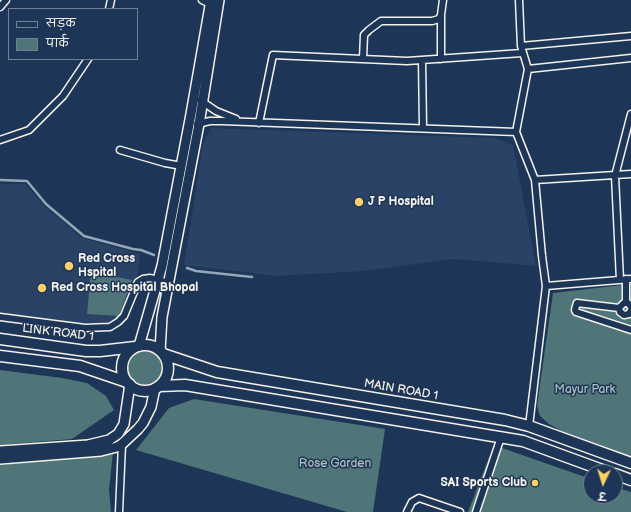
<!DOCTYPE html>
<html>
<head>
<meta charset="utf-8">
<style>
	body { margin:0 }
	#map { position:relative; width:631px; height:512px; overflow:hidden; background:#1d3557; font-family:"Balsamiq Sans","Playpen Sans Deva",sans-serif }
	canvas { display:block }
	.legend { position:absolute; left:8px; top:8px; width:130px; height:52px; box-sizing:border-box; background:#1d3557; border:1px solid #738091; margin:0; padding:5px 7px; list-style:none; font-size:12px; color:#f4f1e8 }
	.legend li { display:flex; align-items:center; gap:8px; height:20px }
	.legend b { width:20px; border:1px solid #738091 }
	.north { position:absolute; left:583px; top:464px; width:40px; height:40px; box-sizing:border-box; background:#1d3557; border:1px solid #738091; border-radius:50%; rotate:184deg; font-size:11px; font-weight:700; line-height:16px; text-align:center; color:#f4f1e8 }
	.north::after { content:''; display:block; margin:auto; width:14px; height:18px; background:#ffd166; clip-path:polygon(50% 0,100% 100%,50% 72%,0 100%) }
</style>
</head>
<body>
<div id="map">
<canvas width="631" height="512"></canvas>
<ul class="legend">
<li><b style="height:5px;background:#1d3557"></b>सड़क</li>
<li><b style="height:11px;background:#4f7578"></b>पार्क</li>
</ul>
<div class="north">उ</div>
</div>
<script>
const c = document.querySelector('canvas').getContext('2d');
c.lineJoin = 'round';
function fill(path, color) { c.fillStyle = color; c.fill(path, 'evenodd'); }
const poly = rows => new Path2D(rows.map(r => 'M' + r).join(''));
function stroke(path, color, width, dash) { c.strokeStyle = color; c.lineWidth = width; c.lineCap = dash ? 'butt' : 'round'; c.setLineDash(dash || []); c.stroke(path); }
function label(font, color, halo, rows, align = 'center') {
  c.font = font + ' "Balsamiq Sans",sans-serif'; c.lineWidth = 3; c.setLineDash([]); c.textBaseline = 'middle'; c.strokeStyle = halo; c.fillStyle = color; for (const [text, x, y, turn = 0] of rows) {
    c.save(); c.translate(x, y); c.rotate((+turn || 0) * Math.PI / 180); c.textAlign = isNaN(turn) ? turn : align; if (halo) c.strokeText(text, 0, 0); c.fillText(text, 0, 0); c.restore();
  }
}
fill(poly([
	[211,128,494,138,513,145,536,266,454,259,363,271,275,276,184,265,203,144],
	[0,184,25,184,45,207,72,229,82,238,140,254,137,279,122,314,110,324,86,326,0,314]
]), '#2a4265');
fill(poly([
	[91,272,132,280,119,316,87,314],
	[631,284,631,456,562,431,549,424,540,416,537,406,553,293],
	'128 368a17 17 0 1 1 34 0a17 17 0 1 1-34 0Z',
	[0,370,62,378,87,383,106,396,114,410,72,439,0,445],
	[194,399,385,429,373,512,347,512,136,450,169,408],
	[502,448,591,479,591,496,615,496,615,487,631,492,631,512,468,512,492,450],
	[113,452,109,490,111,512,0,512,0,465]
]), '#4f7578');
stroke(poly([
	[0,180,27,181,46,204,84,236,133,249,141,250,154,255],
	[187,268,196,271,252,277]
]), '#94a7b7', 2.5);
const street = poly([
	[202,0,210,4],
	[519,0,521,46,528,69,516,132,535,180,542,256,546,286,529,426],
	[0,7,6,0],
	[109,9,111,0],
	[521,46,631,36],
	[363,59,364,35,369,30,381,21,432,21,439,19,441,15],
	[441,59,441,15,443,0],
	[422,60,423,127],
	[528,69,631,58],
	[200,100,216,111,236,119],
	[259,123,273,55,407,61,522,53],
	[197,124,210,121,222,121,516,132],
	[0,140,29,130,63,96,88,59],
	[120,150,165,163,182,166],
	[535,180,631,174],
	[626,279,626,303],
	[620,280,615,176,631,114],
	[546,286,631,279],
	[631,307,628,303,624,303,619,308,620,312,624,315,629,314,631,310],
	[619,308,577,303,576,306,575,310,576,312,631,330],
	[0,317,85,328,110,327,118,322,124,316,138,282,143,279,150,278,169,283],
	[119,512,122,444],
	[407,512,412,502,419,498,460,512],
	[476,512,501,437]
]);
const secondary = poly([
	[139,346,162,266,191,114,211,0],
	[160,351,162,317,199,124,219,0],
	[0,451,88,445,109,440,118,434,124,424,130,384],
	[0,459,101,451,117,447,122,444,138,429,143,423,151,407,155,388]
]);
const primary = poly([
	[0,339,86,351,100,351,135,347],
	'122 368a23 23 0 1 1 46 0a23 23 0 1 1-46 0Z',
	[163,354,217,372,505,420,529,426,631,463],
	[0,356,80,366,127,382],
	[159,386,185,385,523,441,608,472],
	[615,474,631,480]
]);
stroke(street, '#f4f1e8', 9);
stroke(secondary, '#f4f1e8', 12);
stroke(primary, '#f4f1e8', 13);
stroke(street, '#1d3557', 6);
stroke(secondary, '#1d3557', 9);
stroke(primary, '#1d3557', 10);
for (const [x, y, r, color] of [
	[359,202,5,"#ffd166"],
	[69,266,5,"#ffd166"],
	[42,288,5,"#ffd166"],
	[535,483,4,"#ffd166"]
]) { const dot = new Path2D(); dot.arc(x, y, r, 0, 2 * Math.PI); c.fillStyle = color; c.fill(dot); stroke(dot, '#1d3557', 1.5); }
label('bold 12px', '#f4f1e8', '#1d3557', [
	["J P Hospital",368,202],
	["Red Cross",78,259],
	["Hspital",78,273],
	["Red Cross Hospital Bhopal",51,288],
	["SAI Sports Club",527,483,"right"]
], 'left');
label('12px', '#f4f1e8', '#1d3557', [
	["LINK ROAD 1",58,333,7],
	["MAIN ROAD 1",401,390,10]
]);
label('12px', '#b2bfbb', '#1d3557', [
	["Mayur Park",585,390],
	["Rose Garden",335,464]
]);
</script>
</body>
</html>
